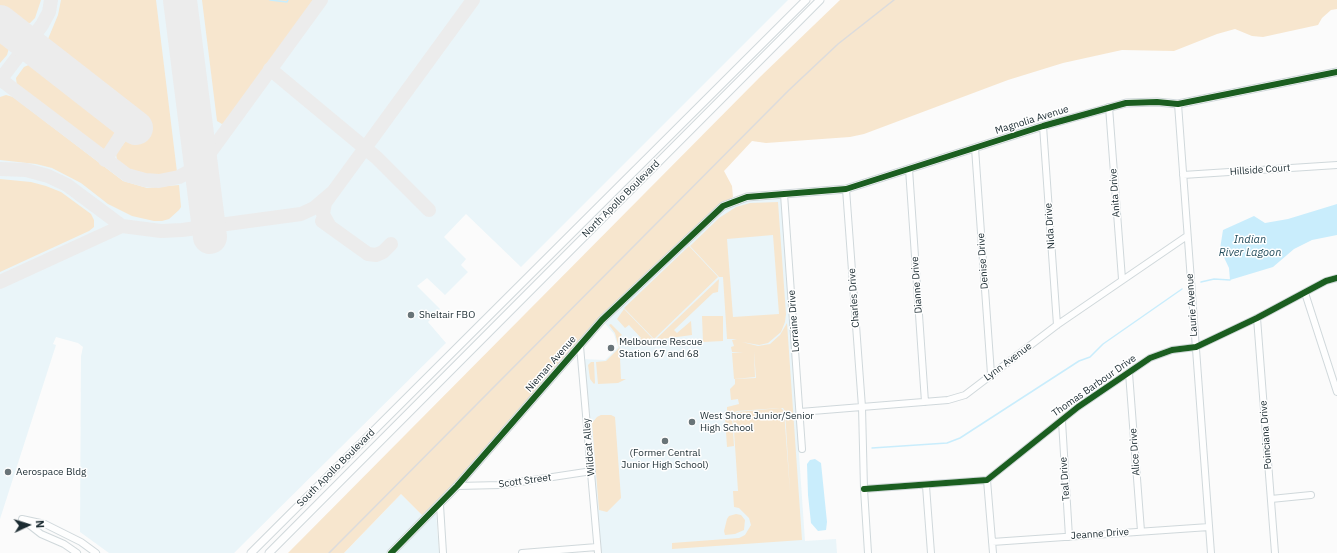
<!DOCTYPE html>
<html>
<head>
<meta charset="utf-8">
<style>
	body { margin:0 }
	#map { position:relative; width:1337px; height:553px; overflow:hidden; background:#fbfbfb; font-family:"IBM Plex Sans",sans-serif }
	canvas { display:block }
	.north { position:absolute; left:8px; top:505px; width:40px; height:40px; -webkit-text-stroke:3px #fff; paint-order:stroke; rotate:86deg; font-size:11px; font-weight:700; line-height:16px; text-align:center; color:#1b2b31 }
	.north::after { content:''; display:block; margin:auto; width:14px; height:18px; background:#1b2b31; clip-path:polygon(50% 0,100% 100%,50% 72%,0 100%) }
</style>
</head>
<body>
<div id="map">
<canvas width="1337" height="553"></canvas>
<div class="north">N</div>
</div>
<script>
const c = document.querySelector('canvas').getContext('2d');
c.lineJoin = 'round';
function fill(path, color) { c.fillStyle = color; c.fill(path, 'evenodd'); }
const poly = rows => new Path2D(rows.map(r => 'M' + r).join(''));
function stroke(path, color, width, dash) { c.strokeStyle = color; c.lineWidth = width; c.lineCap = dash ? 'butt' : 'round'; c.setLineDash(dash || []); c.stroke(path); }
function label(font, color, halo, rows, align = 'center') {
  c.font = font + ' "IBM Plex Sans",sans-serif'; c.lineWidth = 3; c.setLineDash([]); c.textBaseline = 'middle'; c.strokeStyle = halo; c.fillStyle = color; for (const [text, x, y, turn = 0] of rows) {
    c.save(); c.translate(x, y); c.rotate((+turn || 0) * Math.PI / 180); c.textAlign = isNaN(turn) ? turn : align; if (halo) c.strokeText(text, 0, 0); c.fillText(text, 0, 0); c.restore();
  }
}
fill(poly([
	[0,0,788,0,521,267,466,214,444,237,466,259,461,265,468,272,445,295,427,278,417,286,440,309,428,322,446,343,234,553,109,553,80,532,81,356,83,347,78,343,56,337,53,344,56,345,0,519],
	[781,194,805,541,836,539,837,553,598,553,581,359,605,360,618,347,614,334,602,320,735,200],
	[401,494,424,517,388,553,344,553],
	[436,512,439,553,395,553]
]), '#eaf5f9');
fill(poly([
	[0,0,41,0,35,18,30,23,21,24,15,23,0,11],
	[61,0,156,0,177,172,176,175,156,178,142,177,127,172,118,165,116,154,141,121,50,49,48,39,58,15],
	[202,0,314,0,227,121,222,124,217,121],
	[840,0,1337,0,1337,9,1331,10,1322,18,1318,25,1263,37,1252,36,1235,29,1217,34,1174,51,1122,50,1063,63,1008,80,864,134,850,137,766,143,752,141,724,171,732,186,733,197,710,213,600,319,456,484,424,517,401,494,344,553,288,553,761,76],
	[0,32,8,41,9,48,7,55,0,63],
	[33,63,42,65,112,120,116,130,115,139,111,145,104,149,94,148,21,91,17,86,16,78,24,67],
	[6,95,13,97,123,181,147,188,179,185,181,207,179,210,169,219,162,221,154,221,132,216,108,204,81,183,52,168,36,164,0,160,0,97],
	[0,179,31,182,46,186,61,192,91,214,94,220,94,227,89,231,0,272],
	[778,202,786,314,785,322,781,332,768,343,759,345,742,342,758,346,770,344,780,335,787,323,802,540,672,549,672,543,739,538,745,535,751,525,749,518,739,508,734,507,733,491,738,491,733,416,737,412,780,408,737,411,735,412,732,416,734,446,727,447,725,417,727,417,727,407,739,404,738,399,731,400,730,389,735,384,735,379,756,378,754,351,755,377,734,379,732,353,743,352,732,352,731,347,734,346,732,340,737,339,727,339,723,277,719,277,690,246,719,218,736,207,750,203],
	[773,235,779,314,733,317,727,239],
	[781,408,783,408,785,411,790,492,784,411],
	[689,246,718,277,654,339,624,308],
	[719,279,718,292,713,293,674,330,677,333,691,321,692,335,655,340],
	[624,309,653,339,643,341,641,344,638,341,641,338,629,325,625,328,617,319],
	[702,316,723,316,723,341,703,342],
	[611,324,622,335,619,337,621,379,626,379,618,383,598,384,596,362,606,361,619,348,615,333,609,325],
	[591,362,594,362,595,383,594,384,590,379,588,365],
	[601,415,611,415,615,417,621,498,607,512,599,510,592,423,597,417],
	[736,514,741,515,745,520,744,530,735,534,725,535,724,531,727,519,729,516]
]), '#f7e6ce');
fill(poly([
	[1337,204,1337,235,1312,240,1294,249,1273,267,1230,280,1229,268,1220,249,1223,230,1254,216,1265,223,1288,219],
	[815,459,821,463,827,522,826,530,818,531,811,523,808,495,807,464,810,460]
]), '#c9edfc');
stroke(poly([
	[270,0,287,2,288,0],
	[1201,282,1214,279,1230,280],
	[872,448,947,443,960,438,1079,361,1090,357,1103,344,1182,289]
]), '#c9edfc', 1.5);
stroke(poly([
	[270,69,377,158,429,210],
	[0,79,127,175,145,180,159,181,179,177,201,165,321,0],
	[0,80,42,25,49,12,51,0],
	[105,160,129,123],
	[0,169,26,170,48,176,67,185,122,226,161,231,182,230,301,214,314,208,334,191],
	[322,221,368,254,376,255,383,252,391,244],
	[329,225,323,214,325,203,473,0],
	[0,282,122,226]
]), '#ececec', 14);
stroke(poly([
	[180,0,210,237],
	[0,22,136,128]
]), '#ececec', 34);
const minor = poly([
	[1178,104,1211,553],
	[1109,107,1122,279],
	[1043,126,1057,325],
	[975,148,991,374],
	[909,169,925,402],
	[1183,175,1337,165],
	[846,189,862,407,864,489,868,553],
	[784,194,802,449],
	[1305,293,1337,392],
	[1257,318,1275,553],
	[580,346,598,553],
	[1129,373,1141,531],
	[800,412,948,400,965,395,1057,325,1187,236],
	[1062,421,1069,537],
	[987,480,993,553],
	[457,486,500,485,592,471],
	[926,486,931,553],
	[864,489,987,480,1078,407,1150,358,1172,350,1196,347,1257,318,1326,281,1337,278],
	[1271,499,1311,495],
	[440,505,443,553],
	[22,519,45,524,81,542,96,553],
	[23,520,41,534,64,544,77,553],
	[992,542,1209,527],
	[522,553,597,547]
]);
const tertiary = poly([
	[251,553,806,0],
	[269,553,820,0],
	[391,553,457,486,602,320,723,206,747,197,846,189,1043,126,1126,103,1157,102,1178,104,1337,72]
]);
stroke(minor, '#d0d8db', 8);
stroke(tertiary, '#d0d8db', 9);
stroke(minor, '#fefefe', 6);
stroke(tertiary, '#fefefe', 7);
stroke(poly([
	[329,553,788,91,838,44,894,0]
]), '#dcdcdd', 1.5);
stroke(poly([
	[864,489,987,480,1078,407,1150,358,1172,350,1196,347,1257,318,1326,281,1337,278],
	[391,553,457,486,602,320,723,206,747,197,846,189,1043,126,1126,103,1157,102,1178,104,1337,72]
]), '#1b5e20', 6);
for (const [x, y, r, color] of [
	[411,315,4,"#697478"],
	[611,348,4,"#697478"],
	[692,422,4,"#697478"],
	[665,441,4,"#697478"],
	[8,472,4,"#697478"]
]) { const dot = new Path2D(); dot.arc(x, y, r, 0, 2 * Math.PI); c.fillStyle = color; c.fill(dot); stroke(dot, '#fff', 1.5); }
label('10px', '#1b2b31', '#fff', [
	["Magnolia Avenue",1032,120,-17],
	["Hillside Court",1260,170,-4],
	["Anita Drive",1115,193,-94],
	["North Apollo Boulevard",621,199,-45],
	["Nida Drive",1050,226,-94],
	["Denise Drive",983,261,-94],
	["Dianne Drive",917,285,-94],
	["Charles Drive",854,298,-94],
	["Laurie Avenue",1192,305,-94],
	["Lorraine Drive",794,321,-94],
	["Lynn Avenue",1008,362,-37],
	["Nieman Avenue",551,364,-49],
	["Thomas Barbour Drive",1094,386,-35],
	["Poinciana Drive",1266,435,-94],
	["Wildcat Alley",589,447,-95],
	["Alice Drive",1135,452,-94],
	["South Apollo Boulevard",336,468,-45],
	["Teal Drive",1065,479,-94],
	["Scott Street",525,481,-8],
	["Jeanne Drive",1100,534,-4]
]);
label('10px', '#1b2b31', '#fff', [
	["Sheltair FBO",419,315],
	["Melbourne Rescue",619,342],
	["Station 67 and 68",619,354],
	["West Shore Junior/Senior",700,416],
	["High School",700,428],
	["(Former Central",665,453,"center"],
	["Junior High School)",665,465,"center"],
	["Aerospace Bldg",16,472]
], 'left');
label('italic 11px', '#254e5d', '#fff', [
	["Indian",1250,240],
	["River Lagoon",1250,253]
]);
</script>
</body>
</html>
